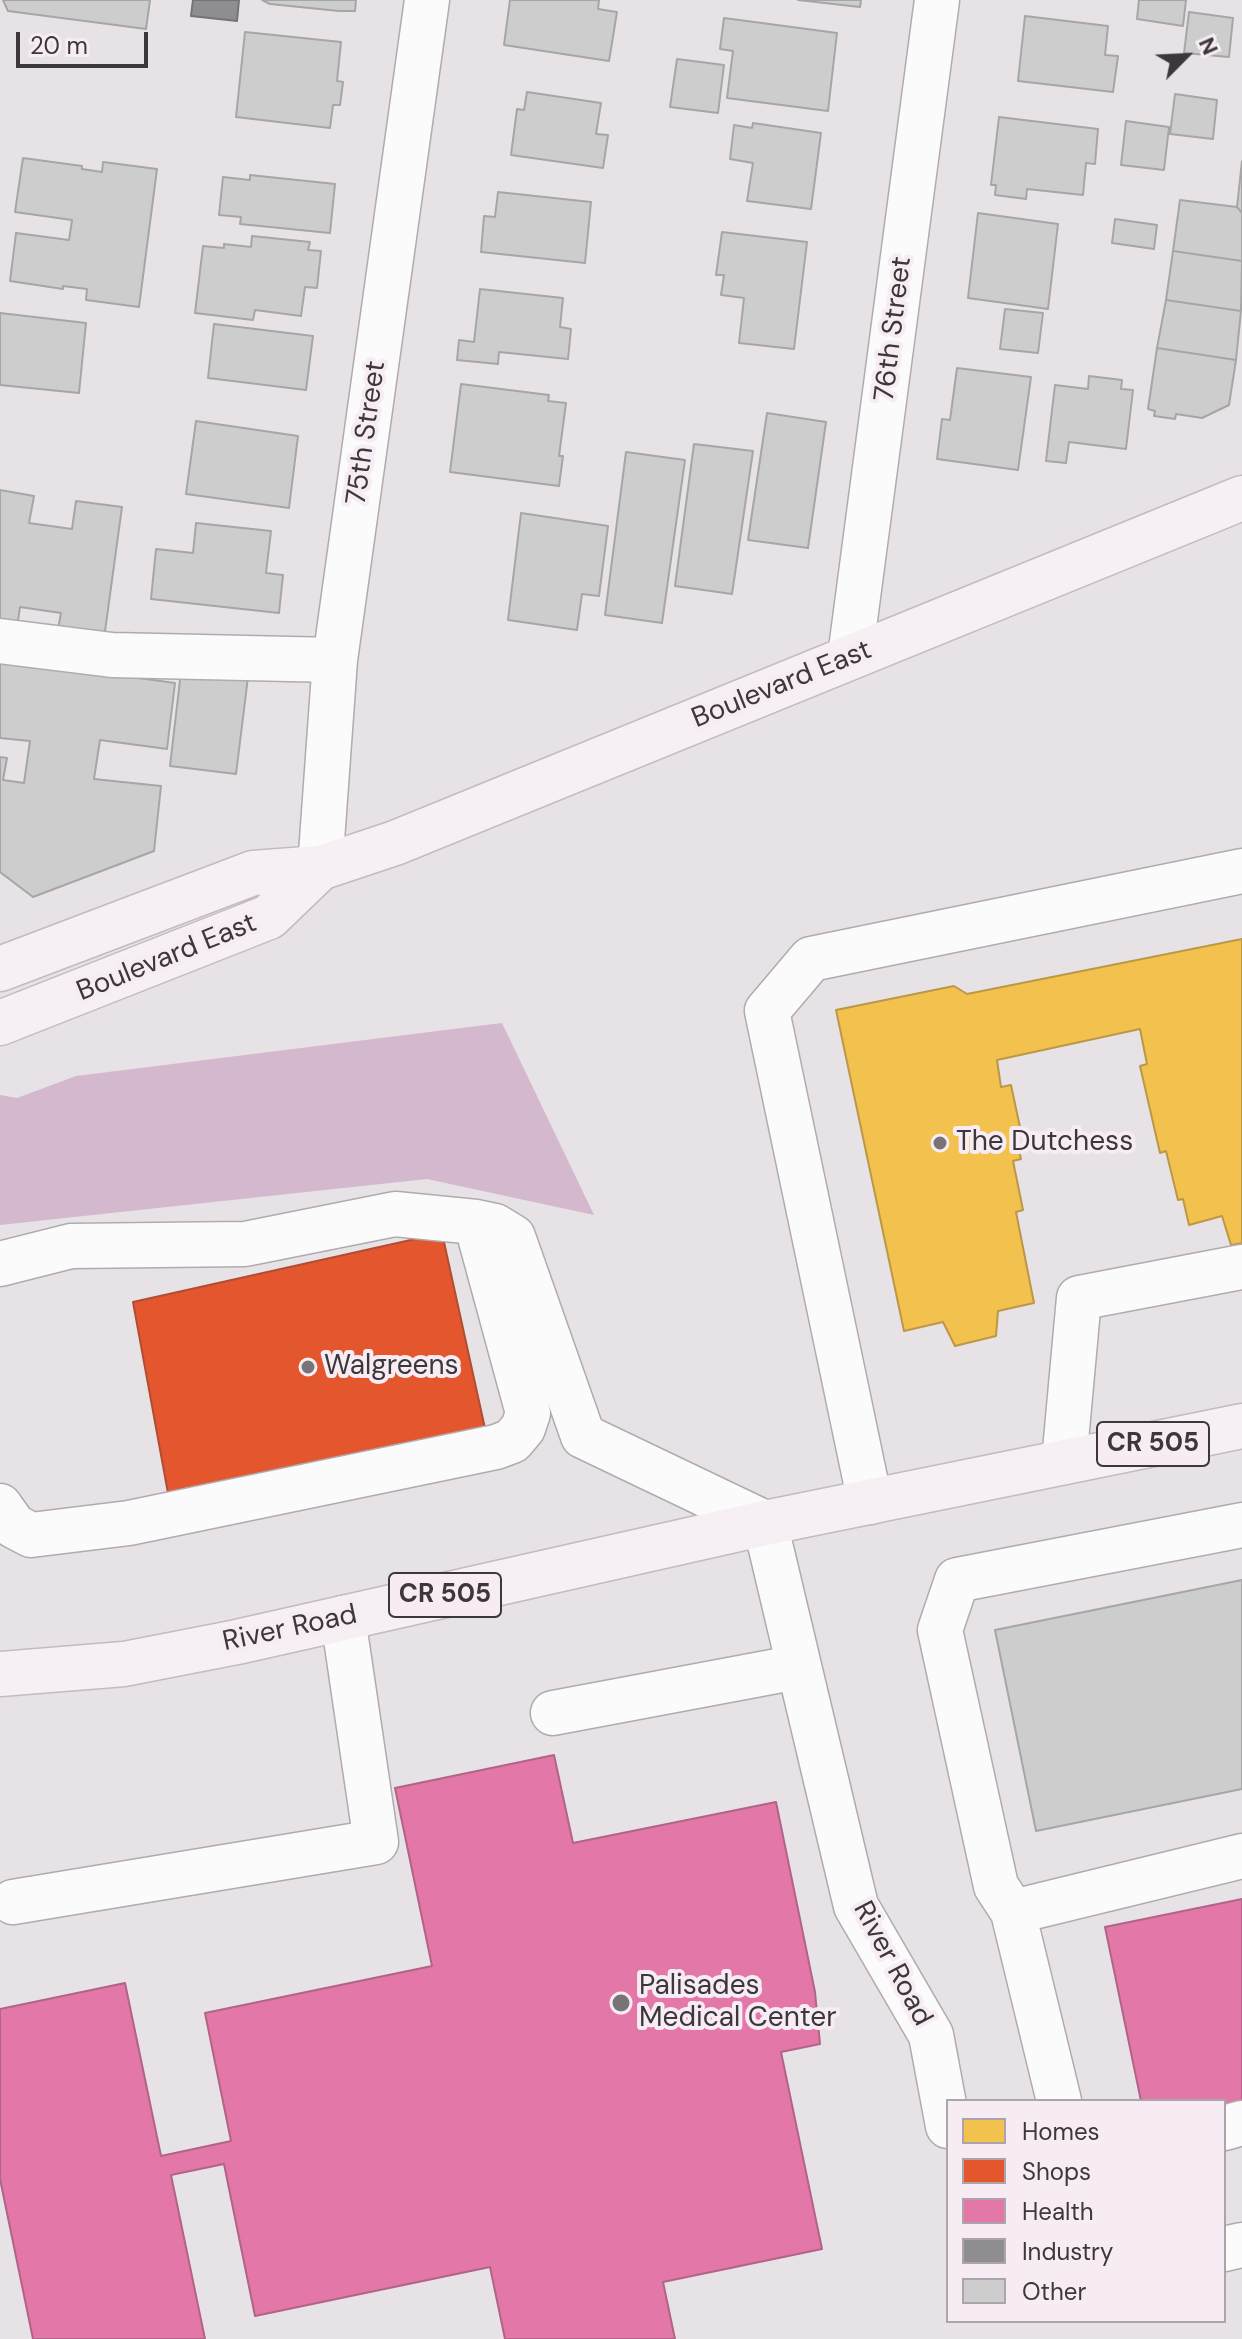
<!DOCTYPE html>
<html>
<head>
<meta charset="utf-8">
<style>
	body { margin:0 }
	#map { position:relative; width:1242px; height:2339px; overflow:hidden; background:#e7e2e6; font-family:"DM Sans",sans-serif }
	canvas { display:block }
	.legend { position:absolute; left:946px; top:2099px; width:280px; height:224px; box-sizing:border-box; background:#f7ecf4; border:2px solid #aca4aa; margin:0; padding:10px 14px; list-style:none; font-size:24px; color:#3b373a }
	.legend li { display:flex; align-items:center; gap:16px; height:40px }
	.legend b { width:40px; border:2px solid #aca4aa }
	.north { position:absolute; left:1146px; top:16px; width:80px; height:80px; -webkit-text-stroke:6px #f7ecf4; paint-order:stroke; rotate:66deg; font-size:22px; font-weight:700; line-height:32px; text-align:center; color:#3b373a }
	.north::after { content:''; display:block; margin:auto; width:28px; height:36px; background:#3b373a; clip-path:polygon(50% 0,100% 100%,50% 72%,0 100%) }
	.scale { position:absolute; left:16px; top:32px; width:132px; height:36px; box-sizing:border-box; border:4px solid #3b373a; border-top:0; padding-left:10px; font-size:24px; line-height:28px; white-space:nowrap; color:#3b373a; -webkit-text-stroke:6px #f7ecf4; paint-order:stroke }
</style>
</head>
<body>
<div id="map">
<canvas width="1242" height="2339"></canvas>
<ul class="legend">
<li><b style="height:22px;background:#f2c14e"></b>Homes</li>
<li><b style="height:22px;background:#e4572e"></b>Shops</li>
<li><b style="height:22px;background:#e377a8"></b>Health</li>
<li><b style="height:22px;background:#8d8d92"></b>Industry</li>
<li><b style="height:22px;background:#cdcdce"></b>Other</li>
</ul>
<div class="north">N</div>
<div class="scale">20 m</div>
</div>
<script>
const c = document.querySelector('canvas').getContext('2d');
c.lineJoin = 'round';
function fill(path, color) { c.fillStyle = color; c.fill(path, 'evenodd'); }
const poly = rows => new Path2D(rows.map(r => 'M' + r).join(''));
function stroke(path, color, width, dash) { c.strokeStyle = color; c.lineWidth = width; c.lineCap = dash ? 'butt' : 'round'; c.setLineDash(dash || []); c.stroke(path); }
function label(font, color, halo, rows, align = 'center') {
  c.font = font + ' "DM Sans",sans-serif'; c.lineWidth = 8; c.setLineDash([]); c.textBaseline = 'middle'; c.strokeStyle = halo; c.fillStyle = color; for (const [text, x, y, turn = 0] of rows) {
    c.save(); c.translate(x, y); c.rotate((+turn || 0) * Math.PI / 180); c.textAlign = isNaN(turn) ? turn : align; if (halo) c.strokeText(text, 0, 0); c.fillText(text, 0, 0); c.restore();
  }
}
fill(poly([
	[502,1023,594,1215,427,1179,0,1225,0,1095,17,1098,76,1076]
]), '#d4b8cd');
const homes = poly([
	[1242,939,1242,1243,1231,1245,1222,1216,1189,1225,1183,1199,1178,1200,1166,1151,1160,1153,1140,1066,1147,1064,1140,1029,997,1060,1001,1087,1011,1085,1021,1132,1015,1134,1021,1159,1013,1161,1023,1210,1016,1212,1034,1303,998,1311,996,1336,955,1346,943,1322,904,1331,836,1010,954,986,967,994,1242,939]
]);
fill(homes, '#f2c14e');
stroke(homes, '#bb9848', 2);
const shops = poly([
	[442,1233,486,1433,170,1504,133,1302,442,1233]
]);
fill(shops, '#e4572e');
stroke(shops, '#b14d32', 2);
const health = poly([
	[554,1755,573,1843,776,1802,815,1992,820,2044,781,2052,822,2249,663,2282,675,2339,505,2339,490,2267,255,2316,224,2164,171,2175,205,2339,33,2339,0,2179,0,2009,125,1983,161,2156,231,2141,205,2013,432,1966,395,1788,554,1755],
	[1242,1899,1242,2108,1224,2112,1224,2101,1141,2101,1105,1927,1242,1899]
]);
fill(health, '#e377a8');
stroke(health, '#b16487', 2);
const industry = poly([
	[193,0,239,0,237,21,191,16,193,0]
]);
fill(industry, '#8d8d92');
stroke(industry, '#747378', 2);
const building = poly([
	[3,0,150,0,146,29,8,11,3,0],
	[262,0,356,0,355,11,339,11,270,4,262,0],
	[510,0,599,0,598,9,617,12,609,61,504,45,510,0],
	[798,0,861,0,860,7,798,0],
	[1139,0,1186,0,1183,26,1137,19,1139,0],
	[1189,12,1233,18,1229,57,1184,53,1189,12],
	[1025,16,1108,26,1105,55,1118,56,1113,92,1018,81,1025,16],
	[724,18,837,33,828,111,727,98,733,51,720,49,724,18],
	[245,32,341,42,337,81,343,82,340,105,333,105,330,128,236,117,245,32],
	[677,59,724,65,718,113,670,107,677,59],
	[527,92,601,103,596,134,608,135,603,168,511,155,517,109,524,110,527,92],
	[1175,94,1217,100,1213,139,1170,134,1175,94],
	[999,117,1098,129,1095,164,1086,163,1083,195,1027,189,1026,199,995,195,996,185,991,185,999,117],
	[1126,121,1169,127,1164,170,1121,165,1126,121],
	[753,123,821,133,811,209,747,201,753,163,730,159,734,125,752,128,753,123],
	[23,158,82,166,82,169,102,172,103,162,157,169,139,307,86,300,87,289,63,286,63,289,10,281,16,233,69,240,72,220,15,212,23,158],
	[1242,161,1242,213,1237,207,1242,161],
	[250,175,335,184,330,233,240,224,241,217,219,215,223,177,250,180,250,175],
	[498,192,591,202,585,263,481,252,484,216,495,217,498,192],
	[1180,200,1237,207,1242,213,1242,261,1173,251,1180,200],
	[978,213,1058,224,1048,309,968,298,978,213],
	[1115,219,1157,225,1154,249,1112,243,1115,219],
	[722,232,807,242,794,349,739,343,744,298,721,295,724,275,716,275,722,232],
	[252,236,310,242,308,250,321,251,317,288,305,287,301,316,255,310,253,320,195,313,203,246,224,248,224,244,251,247,252,236],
	[1173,251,1242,261,1241,311,1166,300,1173,251],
	[480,289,563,298,560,327,571,329,568,359,499,352,498,364,457,360,459,340,474,342,480,289],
	[1166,300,1241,311,1236,360,1157,348,1166,300],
	[1005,309,1043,313,1038,353,1000,349,1005,309],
	[0,313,86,323,79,393,0,385,0,313],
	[214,324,313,336,306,390,208,378,214,324],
	[1157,348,1236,360,1229,405,1202,418,1176,414,1175,419,1154,416,1155,411,1148,409,1157,348],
	[957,368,1031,377,1018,470,937,459,942,419,950,420,957,368],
	[1089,376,1122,380,1121,389,1133,390,1126,449,1069,442,1066,463,1046,461,1055,385,1088,389,1089,376],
	[461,384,549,395,548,401,566,403,559,456,563,456,559,486,450,472,461,384],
	[767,413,826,422,808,548,748,540,767,413],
	[196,421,298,436,289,508,186,494,196,421],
	[694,444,753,451,732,594,675,586,694,444],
	[626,452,685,460,662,623,605,615,626,452],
	[0,490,34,496,29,523,72,529,76,501,122,507,103,646,56,640,61,613,20,607,16,634,0,632,0,490],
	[521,513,608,526,599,596,582,594,577,630,508,620,521,513],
	[196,523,271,531,266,573,283,575,279,613,151,599,156,549,193,553,196,523],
	[0,659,175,683,167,749,100,740,94,779,161,786,154,851,33,897,0,872,0,757,7,758,3,780,24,783,30,741,0,738,0,659],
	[182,663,249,669,236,774,170,766,182,663],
	[1242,1580,1242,1789,1036,1831,995,1630,1242,1580]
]);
fill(building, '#cdcdce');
stroke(building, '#a6a6a7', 2);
const minor = poly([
	[0,641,112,655,335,660],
	[850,657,937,0],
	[320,868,335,660,427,0],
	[0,1264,71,1246,245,1244,395,1214,476,1222,495,1226,513,1237,583,1436,765,1523,856,1906,931,2035,948,2126],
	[1064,1462,1079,1298,1241,1267],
	[870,1502,767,1011,811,959,1242,871],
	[0,1506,14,1526,31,1535,129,1523,496,1447,512,1441,523,1428,528,1413,476,1222],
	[553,1713,798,1667],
	[13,1902,376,1842,343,1618],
	[1013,1912,996,1886,940,1630,957,1580,1242,1525],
	[1059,2101,1013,1912,1242,1856],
	[1224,2128,1242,2123],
	[1224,2249,1242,2245]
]);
const major = poly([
	[0,969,253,873,320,868,395,843,1242,498],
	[0,1023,269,917,320,868],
	[0,1674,124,1664,237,1642,765,1523,1242,1426]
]);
stroke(minor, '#afabae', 47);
stroke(major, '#c5b9c2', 47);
stroke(minor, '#fbfbfb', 44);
stroke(major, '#f6f0f5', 44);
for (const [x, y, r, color] of [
	[940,1143,8,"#777376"],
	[308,1367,8,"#777376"],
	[621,2003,10,"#777376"]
]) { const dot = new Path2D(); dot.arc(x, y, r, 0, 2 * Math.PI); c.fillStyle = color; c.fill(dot); stroke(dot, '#f7ecf4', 3); }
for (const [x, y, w] of [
	[1153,1444,112],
	[445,1595,112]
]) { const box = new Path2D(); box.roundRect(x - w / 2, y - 22, w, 44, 6); c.fillStyle = '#f7ecf4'; c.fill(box); stroke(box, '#3b373a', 2); }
label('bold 26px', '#3b373a', null, [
	["CR 505",1153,1444],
	["CR 505",445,1595]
]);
label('28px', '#3b373a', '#f7ecf4', [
	["76th Street",894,329,-83],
	["75th Street",367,433,-82],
	["Boulevard East",782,685,-22],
	["Boulevard East",167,958,-22],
	["River Road",290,1629,-12],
	["River Road",892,1964,62]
]);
label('28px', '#3b373a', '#f7ecf4', [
	["The Dutchess",956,1143],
	["Walgreens",324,1367],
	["Palisades",639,1987],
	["Medical Center",639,2019]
], 'left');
</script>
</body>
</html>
